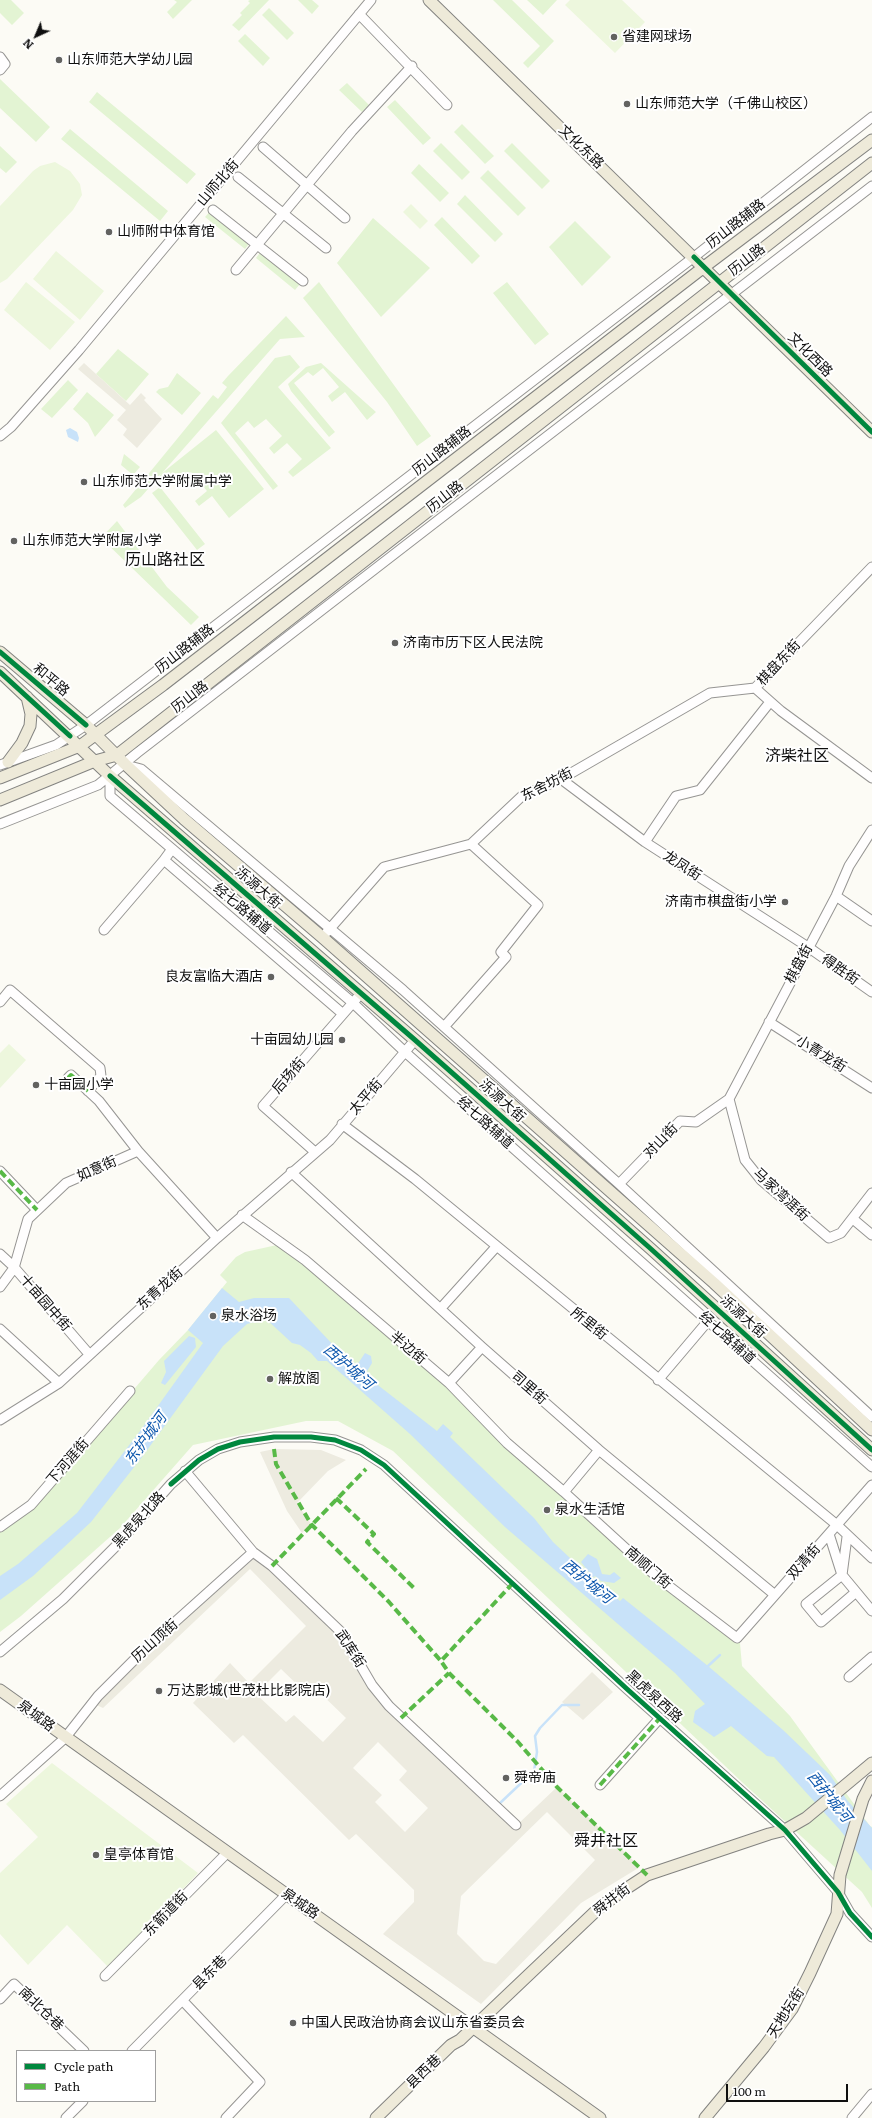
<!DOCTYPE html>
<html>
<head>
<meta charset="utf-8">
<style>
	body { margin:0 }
	#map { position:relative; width:872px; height:2118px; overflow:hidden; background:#fcfbf5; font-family:Literata,serif }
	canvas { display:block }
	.legend { position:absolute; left:16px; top:2050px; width:140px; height:52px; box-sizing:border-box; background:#fff; border:1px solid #9f9f9f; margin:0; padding:5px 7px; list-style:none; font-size:12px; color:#0f0f0f }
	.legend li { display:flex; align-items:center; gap:8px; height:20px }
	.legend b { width:20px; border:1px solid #9f9f9f }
	.north { position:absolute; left:16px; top:16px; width:40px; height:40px; -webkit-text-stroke:3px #fff; paint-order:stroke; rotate:224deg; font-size:11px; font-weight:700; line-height:16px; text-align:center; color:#0f0f0f }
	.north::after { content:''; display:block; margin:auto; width:14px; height:18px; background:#0f0f0f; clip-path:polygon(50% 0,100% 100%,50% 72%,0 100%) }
	.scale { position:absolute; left:726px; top:2084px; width:122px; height:18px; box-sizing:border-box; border:2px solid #0f0f0f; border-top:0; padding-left:5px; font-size:12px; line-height:14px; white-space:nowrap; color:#0f0f0f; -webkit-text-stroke:3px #fff; paint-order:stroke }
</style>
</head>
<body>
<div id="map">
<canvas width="872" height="2118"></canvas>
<ul class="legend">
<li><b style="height:5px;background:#00873e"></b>Cycle path</li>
<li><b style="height:5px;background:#58b947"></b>Path</li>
</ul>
<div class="north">N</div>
<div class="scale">100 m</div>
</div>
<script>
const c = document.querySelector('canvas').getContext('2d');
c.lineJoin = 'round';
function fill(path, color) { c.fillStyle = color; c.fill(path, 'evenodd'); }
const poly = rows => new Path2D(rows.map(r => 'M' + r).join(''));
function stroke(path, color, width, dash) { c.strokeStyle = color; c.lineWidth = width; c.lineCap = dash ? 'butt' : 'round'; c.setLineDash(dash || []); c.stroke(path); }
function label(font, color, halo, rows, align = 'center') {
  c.font = font + ' Literata,"Noto Sans SC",serif'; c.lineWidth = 4; c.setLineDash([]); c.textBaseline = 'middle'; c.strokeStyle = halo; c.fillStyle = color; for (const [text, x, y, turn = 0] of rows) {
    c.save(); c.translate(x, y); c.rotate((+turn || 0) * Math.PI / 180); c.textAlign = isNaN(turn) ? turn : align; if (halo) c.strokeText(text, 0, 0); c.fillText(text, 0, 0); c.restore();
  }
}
fill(poly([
	[0,0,11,0,24,13,12,25,0,13],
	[174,0,192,0,173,19,167,12,177,2],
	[250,0,269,0,239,31,232,25,242,15,240,13,250,3,248,1],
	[298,0,312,0,319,6,312,14],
	[493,0,512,0,554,41,528,68,523,63,540,46],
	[527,0,557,0,543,15],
	[269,8,294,33,287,40,262,15],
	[245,34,270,58,263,66,238,41],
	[0,79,50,127,36,142,0,108],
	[347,83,369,105,362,112,339,90],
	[97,92,196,174,187,184,89,102],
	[395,100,431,138,423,145,387,107],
	[462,124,494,156,485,164,454,132],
	[70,129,168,211,160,221,61,139],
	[441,143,470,172,462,180,433,151],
	[512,143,550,181,542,189,504,151],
	[0,146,17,162,6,173,0,168],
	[419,164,449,193,440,202,411,173],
	[488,170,526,208,518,216,480,178],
	[465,195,503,234,495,242,457,204],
	[215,206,254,237,245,249,205,217],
	[442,217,480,256,472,264,434,225],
	[373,218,430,268,381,317,337,263],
	[575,221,611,257,582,286,549,247],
	[265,246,305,278,295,290,256,258],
	[319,282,431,436,417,446,387,402,303,298],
	[507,282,549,334,535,345,493,293],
	[286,316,305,337,280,339,141,497,125,508,123,505,213,395,218,399,227,387,222,383,228,376],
	[118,349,149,374,126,401,96,374],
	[290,355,300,367,278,387,331,448,293,477,288,472,302,459,287,443,274,454,269,448,282,436,266,419,254,428,248,421,235,433,278,486,273,490,221,423,275,358],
	[321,363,376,412,367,420,345,392,332,402,328,396,339,387,323,368,313,376,308,372,294,383,335,432,329,437,291,391,288,384,306,367],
	[177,373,201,393,182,415,156,392,159,389,168,387],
	[68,380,78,390,52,418,41,409],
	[87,392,114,415,95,437,88,423,73,409],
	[216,430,264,489,229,518,212,496,199,506,195,501,207,491,191,472,181,480,177,475,163,486,156,478],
	[124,454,140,467,133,475,121,465],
	[160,487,205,544,197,550,152,493],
	[117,521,167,587,199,617,191,625,101,538],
	[277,1245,316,1271,401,1344,654,1579,740,1643,742,1666,790,1716,870,1826,872,1827,872,1908,862,1892,743,1783,393,1451,338,1421,306,1421,193,1445,120,1528,21,1616,0,1632,0,1530,33,1507,159,1360,188,1330,227,1282,220,1275,236,1257,245,1252]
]), '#e3f4d3');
fill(poly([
	[570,0,622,0,645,22,615,53,565,5],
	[55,162,70,171,80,184,82,195,73,210,7,279,0,283,0,206,33,171,40,166],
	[411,204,428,221,420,229,403,212],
	[56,251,104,291,80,320,33,279],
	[26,282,75,322,50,350,4,310],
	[9,1044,26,1060,0,1088,0,1053],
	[52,1763,198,1873,109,1968,67,1925,28,1965,0,1934,0,1873,38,1837,6,1804]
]), '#edf7dd');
fill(poly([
	[84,363,130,405,141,393,146,398,144,400,162,419,137,448,123,435,127,429,117,420,126,410,78,369],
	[274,1449,321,1450,346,1460,328,1471,297,1503,311,1524,302,1533,287,1511,260,1452],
	[253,1552,341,1632,372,1685,517,1825,557,1787,640,1867,581,1903,481,2004,383,1934,414,1902,414,1890,356,1834,349,1840,243,1735,234,1743,193,1703,230,1663,249,1683,306,1626,250,1569,103,1708,92,1703],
	[281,1669,309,1696,316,1689,346,1718,323,1742,294,1715,286,1722,256,1694],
	[378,1742,407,1771,399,1780,428,1808,405,1832,375,1802,382,1795,353,1768],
	[547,1812,595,1860,496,1964,484,1961,457,1934,461,1896],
	[592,1672,613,1692,583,1720,562,1702]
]), '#edebe0');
fill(poly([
	[70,428,77,432,79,438,78,442,68,437,66,430],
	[222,1288,239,1302,254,1298,289,1298,336,1348,357,1365,365,1353,371,1356,372,1363,366,1373,379,1386,437,1431,443,1424,453,1433,450,1437,534,1518,553,1542,587,1574,589,1572,581,1562,588,1554,597,1559,602,1574,610,1575,614,1572,621,1578,614,1583,601,1581,595,1576,592,1578,620,1601,623,1598,708,1666,783,1730,830,1775,847,1800,872,1828,872,1871,840,1830,774,1757,767,1756,731,1726,714,1737,693,1722,695,1711,705,1704,675,1673,505,1527,410,1434,327,1361,318,1361,311,1353,300,1345,292,1343,266,1319,247,1324,223,1346,142,1457,91,1522,33,1576,0,1600,0,1576,18,1564,77,1513,140,1431,203,1343,188,1330],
	[189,1336,195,1338,196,1347,165,1385,161,1383,166,1372,164,1361]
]), '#c8e2f9');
stroke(poly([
	[708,1666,720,1655],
	[499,1804,534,1771,537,1752,535,1736,540,1728,562,1705,579,1705]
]), '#c8e2f9', 2.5);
const minor = poly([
	[359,14,447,105],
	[0,57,5,64,0,70],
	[263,147,345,218],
	[238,177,326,248],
	[213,210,303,281],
	[236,270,352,131,412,66],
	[0,436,11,427,79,350,371,0],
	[755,688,872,567],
	[755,688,781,711,872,778],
	[0,765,56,745,86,725,694,257,872,117],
	[126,765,141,769,403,990,619,1184,872,1417],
	[110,776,110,796,353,1003,405,1052,872,1467],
	[561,779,645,842,808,947,872,992],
	[0,824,98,785,137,753,437,521,872,186],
	[645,842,676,796,700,790,770,702],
	[172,849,164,860,343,1014],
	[836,896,872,921],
	[104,930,164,860],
	[327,932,384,867,471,844,522,796,561,779,710,693,755,688],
	[0,1002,10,990,100,1068,101,1076,88,1091],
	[769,1022,872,1088],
	[444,1027,506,957,501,952,538,905,471,844],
	[68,1078,71,1075,99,1101,138,1151],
	[729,1099,745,1160,761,1180,829,1238,841,1233,872,1193],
	[342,1124,415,1179,837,1525,872,1558],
	[315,1152,263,1106,357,998],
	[0,1171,37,1210],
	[291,1172,482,1347,599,1450,775,1595],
	[619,1184,680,1121,696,1122,729,1099,836,896,849,866,872,830],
	[242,1215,305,1260,449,1383,507,1443,564,1492,657,1577,737,1638,872,1485],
	[853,1219,872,1235],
	[0,1254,13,1266,89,1354],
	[0,1287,14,1268,28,1219,66,1183,138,1151,217,1238],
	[441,1308,496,1247],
	[0,1329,59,1383],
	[658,1380,708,1321],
	[449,1383,482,1347],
	[0,1420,59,1383,217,1238,330,1140,415,1040],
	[185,1471,253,1552,272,1566,341,1632,372,1685,389,1706,516,1825],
	[564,1492,599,1450],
	[0,1527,31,1505,130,1391],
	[829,1534,842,1575,806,1604,821,1622,856,1592],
	[847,1537,842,1575,872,1611],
	[0,1652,63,1599,117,1545,171,1484,199,1460,218,1449,240,1442,274,1437,311,1437,335,1440,361,1450,384,1465,627,1689,785,1830,838,1892,850,1913,872,1937],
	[849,1677,872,1657],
	[600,1785,660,1718],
	[0,1796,65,1738,98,1696,146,1648,253,1552],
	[105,1976,227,1853],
	[0,1999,14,1984,84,2051],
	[183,2001,260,2082,226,2118],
	[132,2051,286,1895],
	[66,2118,83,2101],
	[852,2118,872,2094]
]);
const major = poly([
	[429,0,872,432],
	[0,652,86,725,125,764,184,819,322,937,714,1283,872,1430],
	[0,672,110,776,415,1040,651,1249,872,1450],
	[8,762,22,743,30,726,31,714,27,697],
	[0,778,80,746,163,685,704,267,872,140],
	[0,800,95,761,117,755,872,163],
	[0,1690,600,2118],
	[376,2118,451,2045,460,2040,599,1908,621,1892,647,1875,769,1834,785,1830,806,1818,872,1763],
	[705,2118,764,2047,792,2009,810,1973,837,1914,840,1875,863,1799,872,1781]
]);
stroke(minor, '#969593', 11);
stroke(major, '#838380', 13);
stroke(minor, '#fffefe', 9);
stroke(major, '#eeead9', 11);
stroke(poly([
	[68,1078,71,1075,88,1091],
	[0,1171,37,1210],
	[274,1449,276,1464,311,1524,389,1602,441,1661],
	[336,1498,374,1534,367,1542,416,1590],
	[272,1566,366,1469],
	[513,1583,441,1661,449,1673,518,1742,557,1787,647,1875],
	[401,1718,449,1673],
	[600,1785,660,1718]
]), '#58b947', 4, [8, 4]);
stroke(poly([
	[694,257,872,432],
	[0,652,86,725],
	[0,672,70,736],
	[110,776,415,1040,651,1249,872,1450],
	[171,1484,199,1460,218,1449,240,1442,274,1437,311,1437,335,1440,361,1450,384,1465,627,1689,785,1830,838,1892,850,1913,872,1937]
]), '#00873e', 5);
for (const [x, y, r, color] of [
	[614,37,4,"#626260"],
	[59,60,4,"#626260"],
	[627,104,4,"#626260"],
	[109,232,4,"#626260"],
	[84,482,4,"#626260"],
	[14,541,4,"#626260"],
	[395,643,4,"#626260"],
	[785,902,4,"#626260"],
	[271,977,4,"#626260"],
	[342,1040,4,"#626260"],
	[36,1085,4,"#626260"],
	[213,1316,4,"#626260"],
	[270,1379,4,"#626260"],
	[547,1510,4,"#626260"],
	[159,1691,4,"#626260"],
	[506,1778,4,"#626260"],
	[96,1855,4,"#626260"],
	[293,2023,4,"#626260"]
]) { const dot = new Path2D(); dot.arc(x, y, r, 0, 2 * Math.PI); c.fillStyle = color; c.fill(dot); stroke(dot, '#fff', 1.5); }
label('14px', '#0f0f0f', '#fff', [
	["省建网球场",622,37],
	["山东师范大学幼儿园",67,60],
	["山东师范大学（千佛山校区）",635,104],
	["山师附中体育馆",117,232],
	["山东师范大学附属中学",92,482],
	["山东师范大学附属小学",22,541],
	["济南市历下区人民法院",403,643],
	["济南市棋盘街小学",777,902,"right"],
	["良友富临大酒店",263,977,"right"],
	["十亩园幼儿园",334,1040,"right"],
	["十亩园小学",44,1085],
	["泉水浴场",221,1316],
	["解放阁",278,1379],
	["泉水生活馆",555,1510],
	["万达影城(世茂杜比影院店)",167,1691],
	["舜帝庙",514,1778],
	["皇亭体育馆",104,1855],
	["中国人民政治协商会议山东省委员会",301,2023]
], 'left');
label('14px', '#0f0f0f', '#fff', [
	["文化东路",581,147,44],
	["山师北街",218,183,-50],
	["历山路辅路",736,224,-38],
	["历山路",747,260,-38],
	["文化西路",810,355,45],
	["历山路辅路",442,451,-38],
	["历山路",445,497,-38],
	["历山路辅路",185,649,-38],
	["棋盘东街",779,663,-47],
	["和平路",51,680,40],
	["历山路",190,697,-38],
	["东舍坊街",547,785,-27],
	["龙凤街",682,866,33],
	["泺源大街",258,888,41],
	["经七路辅道",242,909,40],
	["棋盘街",799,964,-62],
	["得胜街",840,970,35],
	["小青龙街",821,1054,32],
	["后场街",289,1076,-49],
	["太平街",366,1097,-49],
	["泺源大街",502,1101,42],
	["经七路辅道",485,1123,42],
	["对山街",661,1141,-46],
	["如意街",97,1169,-24],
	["马家湾涯街",781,1195,43],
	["东青龙街",160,1289,-42],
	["十亩园中街",45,1303,49],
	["泺源大街",743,1317,42],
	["所里街",589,1324,39],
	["经七路辅道",727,1338,42],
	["半边街",408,1348,40],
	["司里街",529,1388,41],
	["下河涯街",68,1462,-49],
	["黑虎泉北路",139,1520,-48],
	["双清街",804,1562,-49],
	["南顺门街",648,1568,41],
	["历山顶街",155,1641,-42],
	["武库街",350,1649,57],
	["黑虎泉西路",654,1697,42],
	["泉城路",36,1716,37],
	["舜井街",612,1900,-37],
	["泉城路",300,1904,35],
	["东箭道街",166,1914,-46],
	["县东巷",210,1973,-45],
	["南北仓巷",41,2009,44],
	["天地坛街",786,2013,-58],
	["县西巷",424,2072,-44]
]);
label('italic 15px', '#0d57ad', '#fff', [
	["西护城河",348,1367,41],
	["东护城河",146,1439,-54],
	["西护城河",587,1582,39],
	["西护城河",829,1797,51]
]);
label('16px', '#0f0f0f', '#fff', [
	["历山路社区",165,560],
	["济柴社区",797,756],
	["舜井社区",606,1841]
]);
</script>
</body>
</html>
